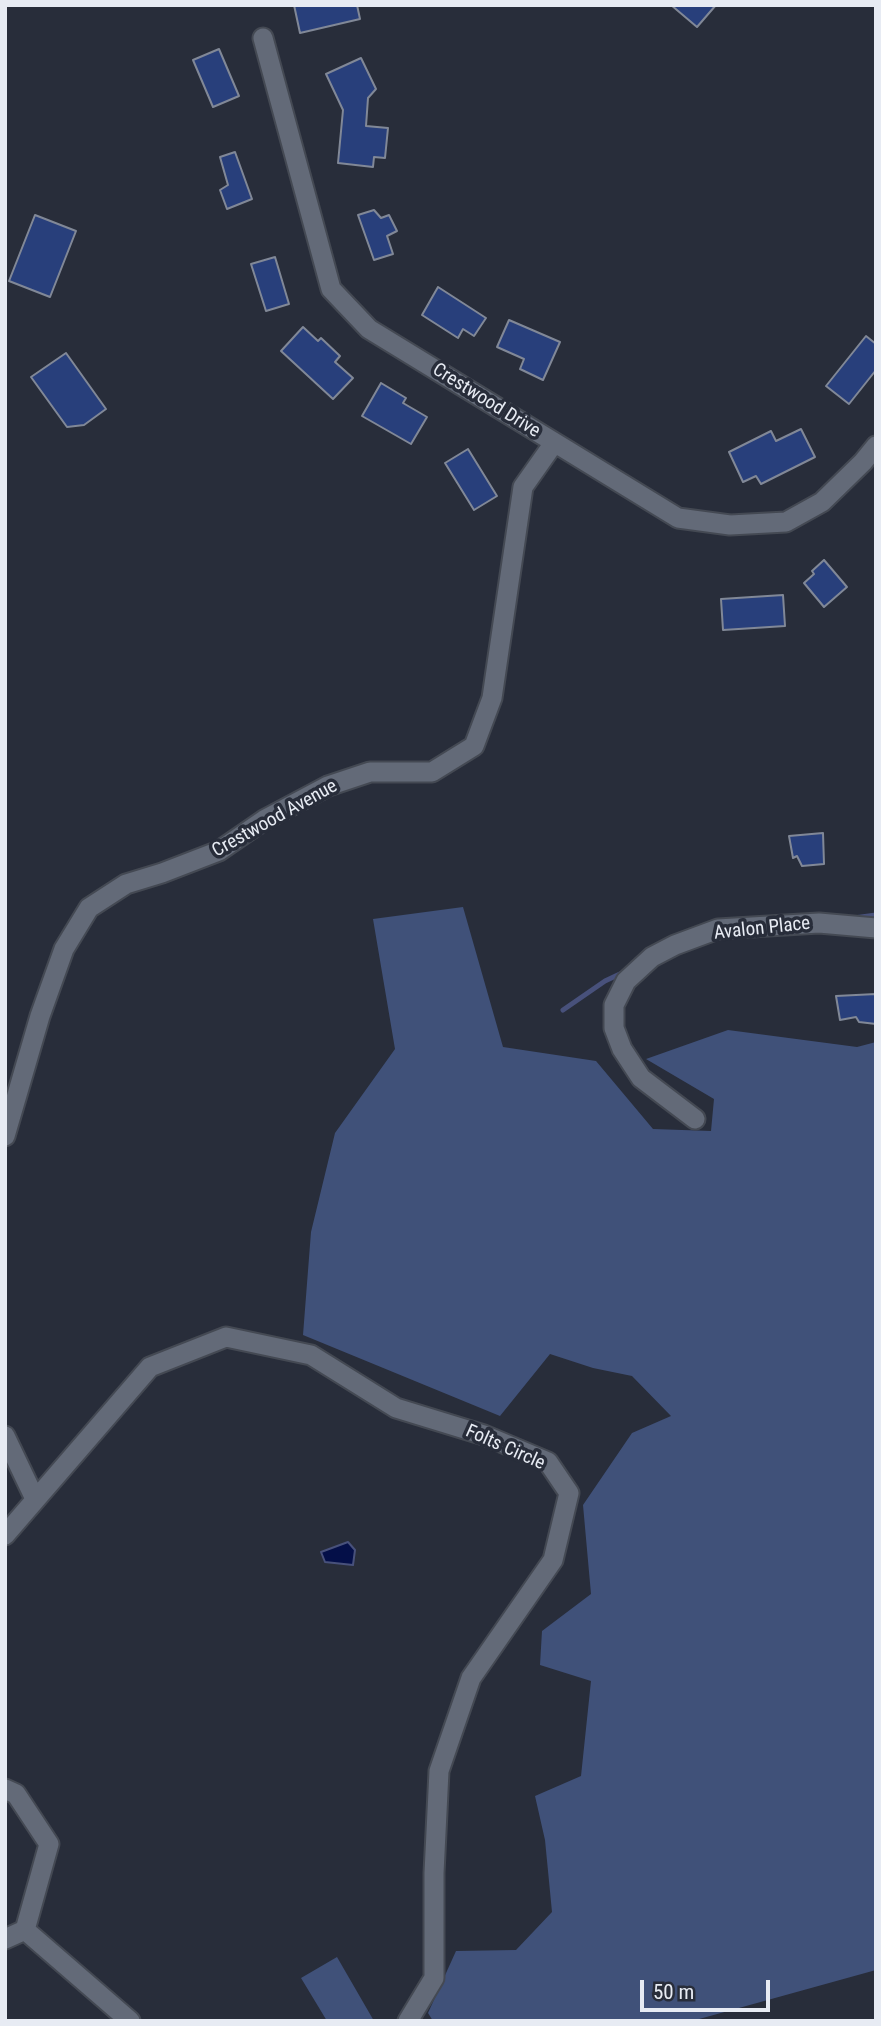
<!DOCTYPE html>
<html>
<head>
<meta charset="utf-8">
<style>
	body { margin:0 }
	#map { position:relative; width:881px; height:2026px; overflow:hidden; background:#282d3a; font-family:"Roboto Condensed",sans-serif }
	canvas { display:block }
	.frame { position:absolute; inset:0; border:7px solid #e7ebf3; pointer-events:none }
	.scale { position:absolute; left:640px; top:1980px; width:130px; height:32px; box-sizing:border-box; border:4px solid #e7ebf3; border-top:0; padding-left:9px; font-size:21px; line-height:24px; white-space:nowrap; color:#e7ebf3; -webkit-text-stroke:5px #282d3a; paint-order:stroke }
</style>
</head>
<body>
<div id="map">
<canvas width="881" height="2026"></canvas>
<div class="frame"></div>
<div class="scale">50 m</div>
</div>
<script>
const c = document.querySelector('canvas').getContext('2d');
c.lineJoin = 'round';
function fill(path, color) { c.fillStyle = color; c.fill(path, 'evenodd'); }
const poly = rows => new Path2D(rows.map(r => 'M' + r).join(''));
function stroke(path, color, width, dash) { c.strokeStyle = color; c.lineWidth = width; c.lineCap = dash ? 'butt' : 'round'; c.setLineDash(dash || []); c.stroke(path); }
function label(font, color, halo, rows, align = 'center') {
  c.font = font + ' "Roboto Condensed",sans-serif'; c.lineWidth = 7; c.setLineDash([]); c.textBaseline = 'middle'; c.strokeStyle = halo; c.fillStyle = color; for (const [text, x, y, turn = 0] of rows) {
    c.save(); c.translate(x, y); c.rotate((+turn || 0) * Math.PI / 180); c.textAlign = isNaN(turn) ? turn : align; if (halo) c.strokeText(text, 0, 0); c.fillText(text, 0, 0); c.restore();
  }
}
fill(poly([
	[463,907,503,1047,596,1061,653,1129,711,1131,714,1099,646,1059,728,1030,857,1047,876,1042,876,1970,692,2021,433,2021,428,2013,456,1951,516,1950,552,1912,545,1840,535,1796,581,1776,591,1681,540,1665,542,1631,591,1594,583,1505,632,1433,671,1416,632,1376,593,1368,550,1354,500,1416,303,1335,311,1232,335,1133,395,1049,373,919],
	[337,1957,374,2021,327,2021,301,1978]
]), '#405179');
const water = poly([
	[348,1542,355,1550,353,1565,325,1562,321,1552,348,1542]
]);
fill(water, '#040f48');
stroke(water, '#48517b', 2);
stroke(poly([
	[854,918,876,915],
	[563,1010,605,981,622,973]
]), '#48517b', 5);
const building = poly([
	[294,5,357,5,360,19,300,33,294,5],
	[671,5,716,5,697,27,671,5],
	[219,49,239,96,213,107,193,60,219,49],
	[361,58,376,89,368,98,366,126,388,128,385,158,374,157,373,167,338,163,343,110,326,74,361,58],
	[235,152,252,199,227,209,220,190,228,185,220,157,235,152],
	[374,210,381,218,389,215,397,231,387,236,393,254,374,260,358,215,374,210],
	[35,215,76,231,50,297,9,281,35,215],
	[275,257,289,304,266,311,251,264,275,257],
	[438,287,486,318,474,336,463,329,458,338,422,315,438,287],
	[509,320,560,342,543,380,520,369,524,359,497,347,509,320],
	[303,327,318,341,321,338,340,356,335,362,353,378,333,399,281,351,303,327],
	[866,336,876,344,876,370,849,404,826,386,866,336],
	[66,353,106,409,84,425,67,427,31,377,66,353],
	[381,383,406,398,403,403,427,417,411,444,362,416,381,383],
	[801,429,815,457,761,484,756,476,743,482,729,452,771,431,776,441,801,429],
	[468,449,497,496,474,510,445,463,468,449],
	[824,560,847,587,824,607,804,583,814,574,812,571,824,560],
	[783,595,785,626,723,630,721,599,783,595],
	[823,833,824,864,802,866,797,856,793,858,789,836,823,833],
	[876,994,876,1024,859,1022,856,1017,840,1020,836,996,876,994]
]);
fill(building, '#283f7b');
stroke(building, '#818897', 2);
const minor = poly([
	[263,38,331,289,369,329,678,518,730,525,786,522,822,502,863,462,876,446],
	[695,1119,641,1078,622,1049,614,1028,614,1005,626,981,652,957,675,945,718,929,819,923,876,928],
	[5,1136,40,1016,64,949,89,908,126,884,162,873,219,851,264,820,328,786,370,772,432,772,474,746,492,698,523,487,554,443],
	[5,1436,35,1499],
	[5,1535,150,1367,226,1337,311,1355,396,1408,484,1435,548,1462,569,1493,553,1560,471,1678,439,1771,434,1873,434,1978,408,2021],
	[5,1789,16,1794,49,1844,25,1930],
	[25,1930,130,2021],
	[5,1939,25,1930]
]);
stroke(minor, '#444953', 23);
stroke(minor, '#636a78', 19);
label('19px', '#e7ebf3', '#282d3a', [
	["Crestwood Drive",486,401,32],
	["Crestwood Avenue",275,819,-29],
	["Avalon Place",762,929,-6],
	["Folts Circle",505,1448,24]
]);
</script>
</body>
</html>
